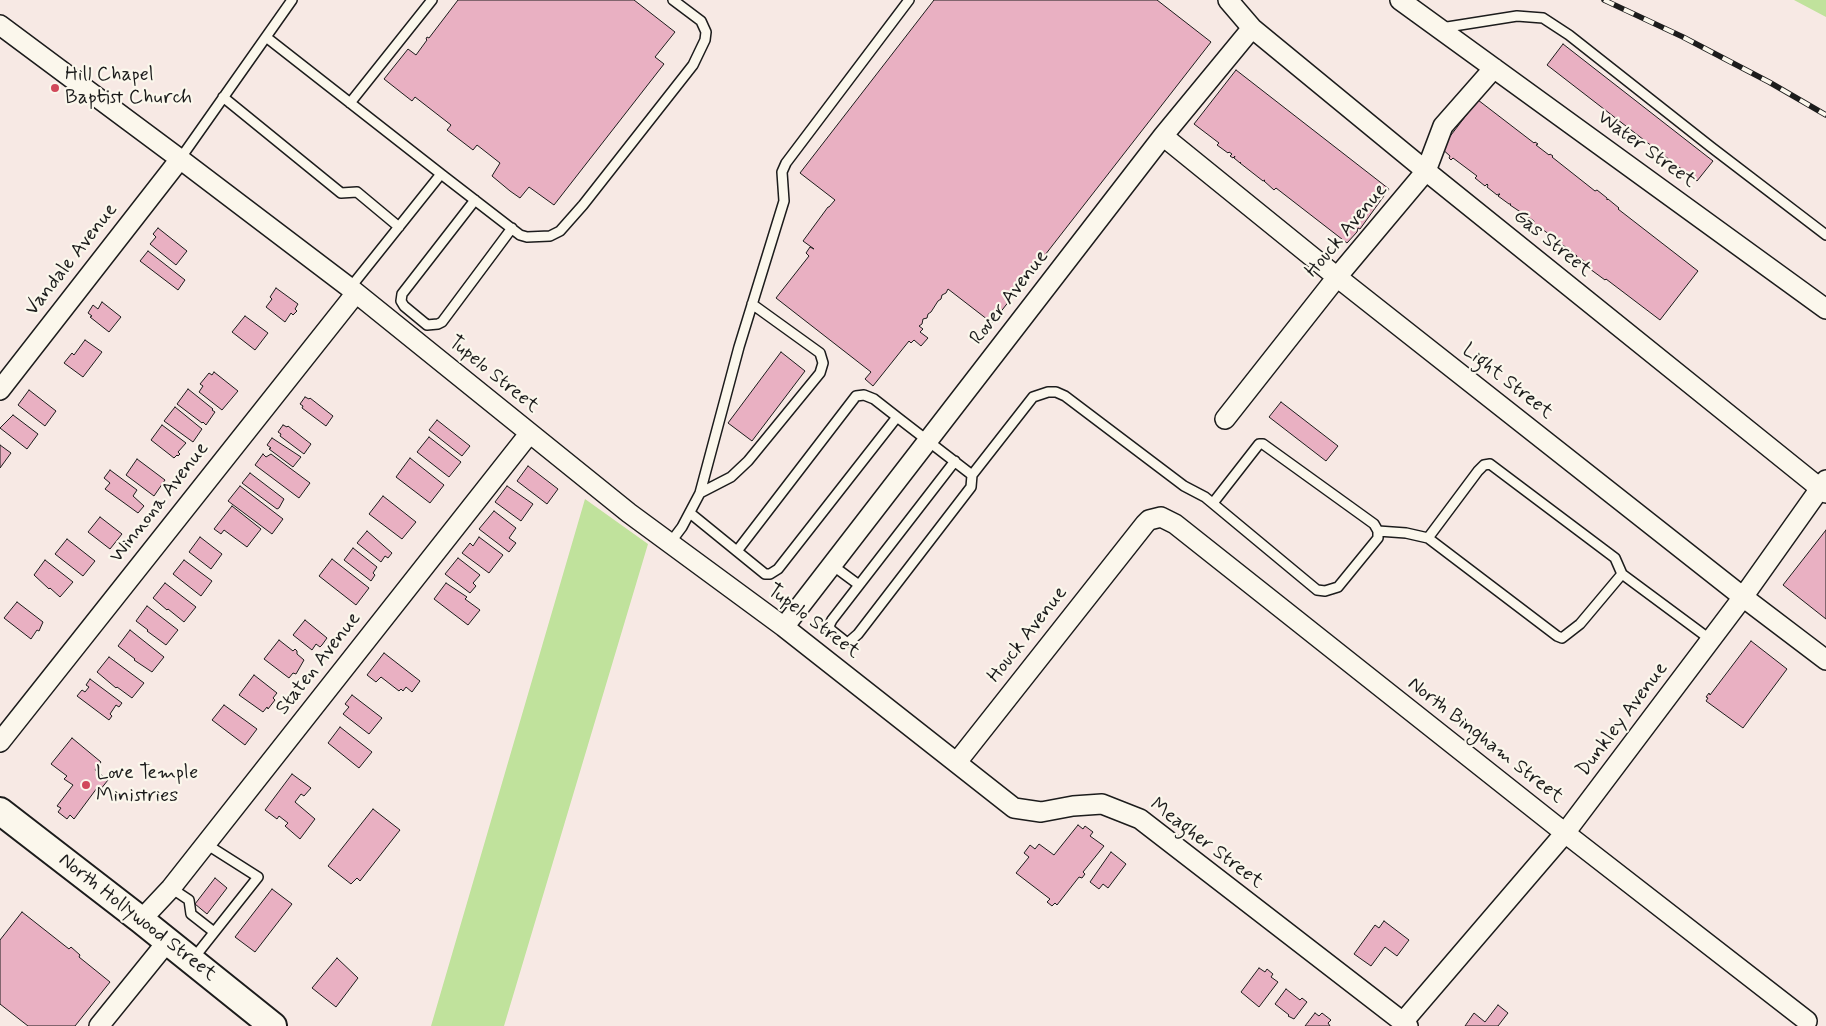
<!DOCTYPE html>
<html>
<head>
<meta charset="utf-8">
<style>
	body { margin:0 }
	canvas { display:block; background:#f7e9e4 }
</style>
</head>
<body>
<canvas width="1826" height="1026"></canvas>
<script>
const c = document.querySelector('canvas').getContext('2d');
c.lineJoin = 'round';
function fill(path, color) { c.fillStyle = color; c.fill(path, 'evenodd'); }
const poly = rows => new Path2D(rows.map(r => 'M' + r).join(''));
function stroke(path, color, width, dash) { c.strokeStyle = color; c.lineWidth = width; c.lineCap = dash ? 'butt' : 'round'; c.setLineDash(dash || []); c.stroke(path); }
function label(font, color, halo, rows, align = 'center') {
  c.font = font + ' Mynerve,sans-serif'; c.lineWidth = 4.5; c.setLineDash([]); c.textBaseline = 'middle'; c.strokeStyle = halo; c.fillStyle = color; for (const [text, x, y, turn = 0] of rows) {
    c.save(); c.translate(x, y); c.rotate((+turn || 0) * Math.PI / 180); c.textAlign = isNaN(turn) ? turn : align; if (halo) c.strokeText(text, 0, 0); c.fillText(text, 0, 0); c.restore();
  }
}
fill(poly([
	[1794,0,1826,0,1826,17],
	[585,499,648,544,504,1026,431,1026]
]), '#c0e29c');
const building = poly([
	[458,0,634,0,675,32,655,57,664,64,554,205,529,187,520,198,510,191,492,176,500,163,477,145,473,150,447,130,451,125,415,97,412,101,384,79,408,49,416,55,427,40,426,39,427,37,429,38,458,0],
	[934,0,1157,0,1211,42,992,323,948,289,946,293,942,295,941,299,938,301,931,312,928,314,927,318,923,319,922,324,919,326,923,329,920,332,928,338,921,346,914,340,911,343,909,341,873,386,865,379,871,372,776,298,809,256,806,253,810,247,814,249,803,241,828,207,829,207,835,200,800,173,934,0],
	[1563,44,1713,161,1697,181,1547,65,1563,44],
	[1236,70,1389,189,1360,229,1358,228,1357,232,1347,243,1276,188,1274,190,1264,181,1265,180,1263,181,1240,163,1241,162,1240,163,1234,158,1235,156,1233,158,1230,156,1232,154,1229,152,1228,153,1217,145,1219,143,1194,124,1236,70],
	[1478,100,1534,143,1535,142,1538,144,1536,145,1549,155,1550,154,1553,156,1552,157,1595,191,1597,190,1607,198,1607,200,1608,199,1619,208,1618,209,1698,271,1660,320,1606,279,1605,280,1590,269,1592,267,1580,258,1579,260,1576,258,1577,256,1537,225,1536,226,1533,224,1534,221,1510,205,1511,204,1509,204,1498,196,1500,194,1499,194,1497,195,1487,187,1488,185,1487,184,1485,186,1475,178,1477,176,1453,158,1451,160,1449,158,1450,156,1441,148,1478,100],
	[158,228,187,251,176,265,150,244,156,237,153,234,158,228],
	[148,251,185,280,178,290,140,261,148,251],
	[276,288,298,304,295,309,297,311,293,315,291,313,285,322,266,307,272,299,270,297,276,288],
	[102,302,121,317,109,332,90,317,92,316,88,313,93,305,98,309,102,302],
	[245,316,268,333,255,350,232,332,245,316],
	[85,340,102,352,83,377,64,363,72,353,74,355,85,340],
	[781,352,805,371,752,441,728,423,781,352],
	[214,372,238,391,222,410,199,392,203,386,200,384,209,373,212,375,214,372],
	[188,389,213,409,212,410,215,412,206,425,203,422,202,423,177,404,188,389],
	[29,390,56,411,45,426,18,405,29,390],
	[305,397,309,399,310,398,333,416,326,426,302,408,303,406,300,404,305,397],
	[1281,402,1338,446,1326,461,1269,417,1281,402],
	[175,407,202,429,193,442,164,421,175,407],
	[13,415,38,434,27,449,0,428,13,415],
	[437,420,470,446,462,456,429,430,437,420],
	[162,425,186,443,178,452,180,454,178,456,177,455,174,458,151,440,162,425],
	[283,425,287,427,288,426,311,444,304,454,280,436,281,434,278,432,283,425],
	[429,437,461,462,449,477,417,452,429,437],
	[272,438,301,457,293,467,269,449,271,448,267,445,272,438],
	[0,445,11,453,0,468,0,445],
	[263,454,266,457,271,454,310,483,299,498,255,465,263,454],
	[410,458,444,485,430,503,396,477,410,458],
	[137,459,165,480,154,496,126,475,137,459],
	[528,466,558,489,547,504,517,481,528,466],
	[110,470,137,490,133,496,144,506,138,513,105,489,110,483,104,478,110,470],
	[250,473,284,499,279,508,277,509,242,483,250,473],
	[240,486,283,519,272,534,228,501,240,486],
	[507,486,533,504,521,521,495,502,507,486],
	[383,496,416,522,402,539,369,514,383,496],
	[232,506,261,529,247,547,224,530,221,534,214,529,232,506],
	[494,511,516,528,509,538,516,543,509,552,479,529,494,511],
	[100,517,122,534,110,549,88,532,100,517],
	[1826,530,1826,619,1783,585,1826,530],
	[367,531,392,553,388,558,385,556,381,562,357,543,367,531],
	[200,537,222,554,211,569,189,552,200,537],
	[479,537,503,555,489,573,462,553,470,543,473,546,479,537],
	[67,539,95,561,83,576,55,554,67,539],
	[353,548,377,567,373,573,375,575,371,581,344,560,353,548],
	[458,558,480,575,473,583,476,586,470,593,445,574,458,558],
	[332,559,369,588,356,605,319,576,332,559],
	[45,560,73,582,60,597,50,588,49,589,34,575,45,560],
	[184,560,212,581,201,596,173,574,184,560],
	[165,583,196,607,184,622,168,609,167,610,153,598,165,583],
	[446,583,467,597,465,599,480,610,468,625,434,599,446,583],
	[17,602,43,622,39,631,37,630,31,639,4,618,17,602],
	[147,606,178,630,166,645,147,631,148,630,136,621,147,606],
	[305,620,327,638,322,645,320,647,316,644,312,650,293,635,305,620],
	[130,630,164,657,152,672,134,660,135,659,118,646,130,630],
	[279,640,293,651,295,649,297,651,297,654,304,660,296,674,293,673,289,678,264,659,279,640],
	[1751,641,1787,669,1743,728,1706,701,1708,698,1706,697,1709,693,1710,695,1751,641],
	[384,653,420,681,412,692,406,687,403,691,401,689,399,691,381,677,376,682,367,675,384,653],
	[109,657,144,683,132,698,117,687,116,688,97,672,109,657],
	[254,675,277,693,273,698,275,700,268,709,267,707,263,712,239,695,254,675],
	[90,679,122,703,119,707,116,705,110,714,112,716,109,720,77,696,82,690,85,692,89,687,86,685,90,679],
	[352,695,382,718,369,734,343,714,349,707,345,704,352,695],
	[224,705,257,729,245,745,212,720,224,705],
	[340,727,372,752,359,768,328,743,340,727],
	[72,738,101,762,95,770,108,780,100,790,97,788,74,819,70,815,67,819,58,812,61,808,57,806,73,785,64,779,67,776,51,764,72,738],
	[292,774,311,788,304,796,301,794,295,802,315,819,300,839,285,826,288,823,279,816,277,819,265,810,292,774],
	[373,809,400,830,360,881,357,878,351,884,328,866,373,809],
	[1078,825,1083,829,1085,826,1093,832,1090,836,1104,846,1083,872,1085,874,1082,878,1079,877,1057,905,1055,903,1052,906,1047,902,1050,899,1016,873,1029,857,1024,853,1030,845,1035,849,1039,844,1054,855,1078,825],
	[1111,852,1126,864,1108,888,1103,884,1099,889,1090,882,1111,852],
	[215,878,227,888,207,914,195,904,215,878],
	[272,889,292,904,255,952,235,937,272,889],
	[22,912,69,949,71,947,80,955,79,957,110,982,75,1026,28,1026,0,1004,0,940,22,912],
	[1384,921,1409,940,1397,956,1385,947,1371,966,1354,954,1375,925,1379,928,1384,921],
	[337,958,358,978,336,1007,312,988,337,958],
	[1259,968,1265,972,1267,969,1273,974,1271,977,1278,982,1259,1007,1241,992,1259,968],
	[1286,989,1300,1000,1302,998,1307,1002,1294,1019,1288,1016,1289,1015,1275,1004,1286,989],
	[1498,1005,1508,1013,1498,1026,1465,1026,1474,1013,1485,1022,1498,1005],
	[1315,1013,1319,1016,1322,1013,1331,1020,1328,1023,1330,1026,1305,1026,1315,1013]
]);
fill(building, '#e9b0c2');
stroke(building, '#1c1c1c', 1);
const lane = poly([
	[1441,28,1517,16,1543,18,1569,35,1711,147,1826,235],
	[266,37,441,174,350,288],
	[223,97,341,193,357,192,399,227],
	[350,103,432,0],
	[180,159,292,0],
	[441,174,520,235,527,237,550,236,560,231,583,205,693,65,705,40,706,32,701,21,673,0],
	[475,200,402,294,401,301,404,306,427,325,438,324,442,322,512,228],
	[955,461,832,620,829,626,831,630,846,642,850,641,858,634,971,487,972,475],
	[700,493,731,477,748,461,820,373,823,363,820,353,752,304],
	[690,513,765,574,770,574,778,569,897,417,972,475,1033,397,1048,392,1056,392,1065,396,1184,486,1205,497,1317,590,1325,591,1338,587,1378,538,1378,531,1374,524,1263,444,1259,444,1213,503],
	[1378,531,1406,533,1428,538,1557,636,1562,638,1580,624,1622,574],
	[1428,538,1478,471,1484,465,1490,464,1615,558,1622,574,1711,640],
	[670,543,682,527,700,493,739,347,784,201,782,172,786,163,909,0],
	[737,551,856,396,864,395,874,399,897,417],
	[832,565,859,585],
	[171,888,189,900,191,914,214,932],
	[193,959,258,877,206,844]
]);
const street = poly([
	[1400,0,1826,309],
	[0,25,180,159,350,288,629,513,784,627,1014,808,1041,812,1073,806,1102,804,1140,819,1408,1026],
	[1252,28,1426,171,1826,493],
	[1163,136,1337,277,1743,597,1826,660],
	[0,390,180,159],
	[1225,419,1337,277,1426,171,1443,126,1494,68],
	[784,627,1163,136,1252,28,1228,0],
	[0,742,356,293],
	[957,762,1145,524,1149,520,1161,517,1175,524,1565,833,1807,1021],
	[141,920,171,888,529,434],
	[1403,1022,1565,833,1743,597,1826,480],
	[99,1026,167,942]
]);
const secondary = poly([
	[0,811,141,920,273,1026]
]);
stroke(lane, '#1c1c1c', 12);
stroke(street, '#1c1c1c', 22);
stroke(secondary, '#1c1c1c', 30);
stroke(lane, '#fbf7ec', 9);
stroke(street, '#fbf7ec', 19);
stroke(secondary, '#fbf7ec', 26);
const rail = poly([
	[1604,0,1683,37,1769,82,1826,115]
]);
stroke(rail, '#1c1c1c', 5.5);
stroke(rail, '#fbf7ec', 4, [11]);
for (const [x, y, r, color] of [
	[55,88,5,"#d1495b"],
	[86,785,5,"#d1495b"]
]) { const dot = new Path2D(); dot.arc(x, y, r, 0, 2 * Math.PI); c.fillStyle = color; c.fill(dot); stroke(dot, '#fbf7ec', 2); }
label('20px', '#1c1c1c', '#fbf7ec', [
	["Hill Chapel",65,76],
	["Baptist Church",65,99],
	["Love Temple",96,774],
	["Ministries",96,797]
], 'left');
label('20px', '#1c1c1c', '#fbf7ec', [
	["Water Street",1646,150,36],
	["Houck Avenue",1347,231,-50],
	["Gas Street",1552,244,39],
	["Vandale Avenue",72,260,-52],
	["Rover Avenue",1010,298,-52],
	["Tupelo Street",493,375,39],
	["Light Street",1507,382,38],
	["Winnona Avenue",160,503,-52],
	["Tupelo Street",813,622,37],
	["Houck Avenue",1028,635,-52],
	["Staten Avenue",319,664,-52],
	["Dunkley Avenue",1623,720,-53],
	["North Bingham Street",1485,741,38],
	["Meagher Street",1206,844,37],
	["North Hollywood Street",137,918,38]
]);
</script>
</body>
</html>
